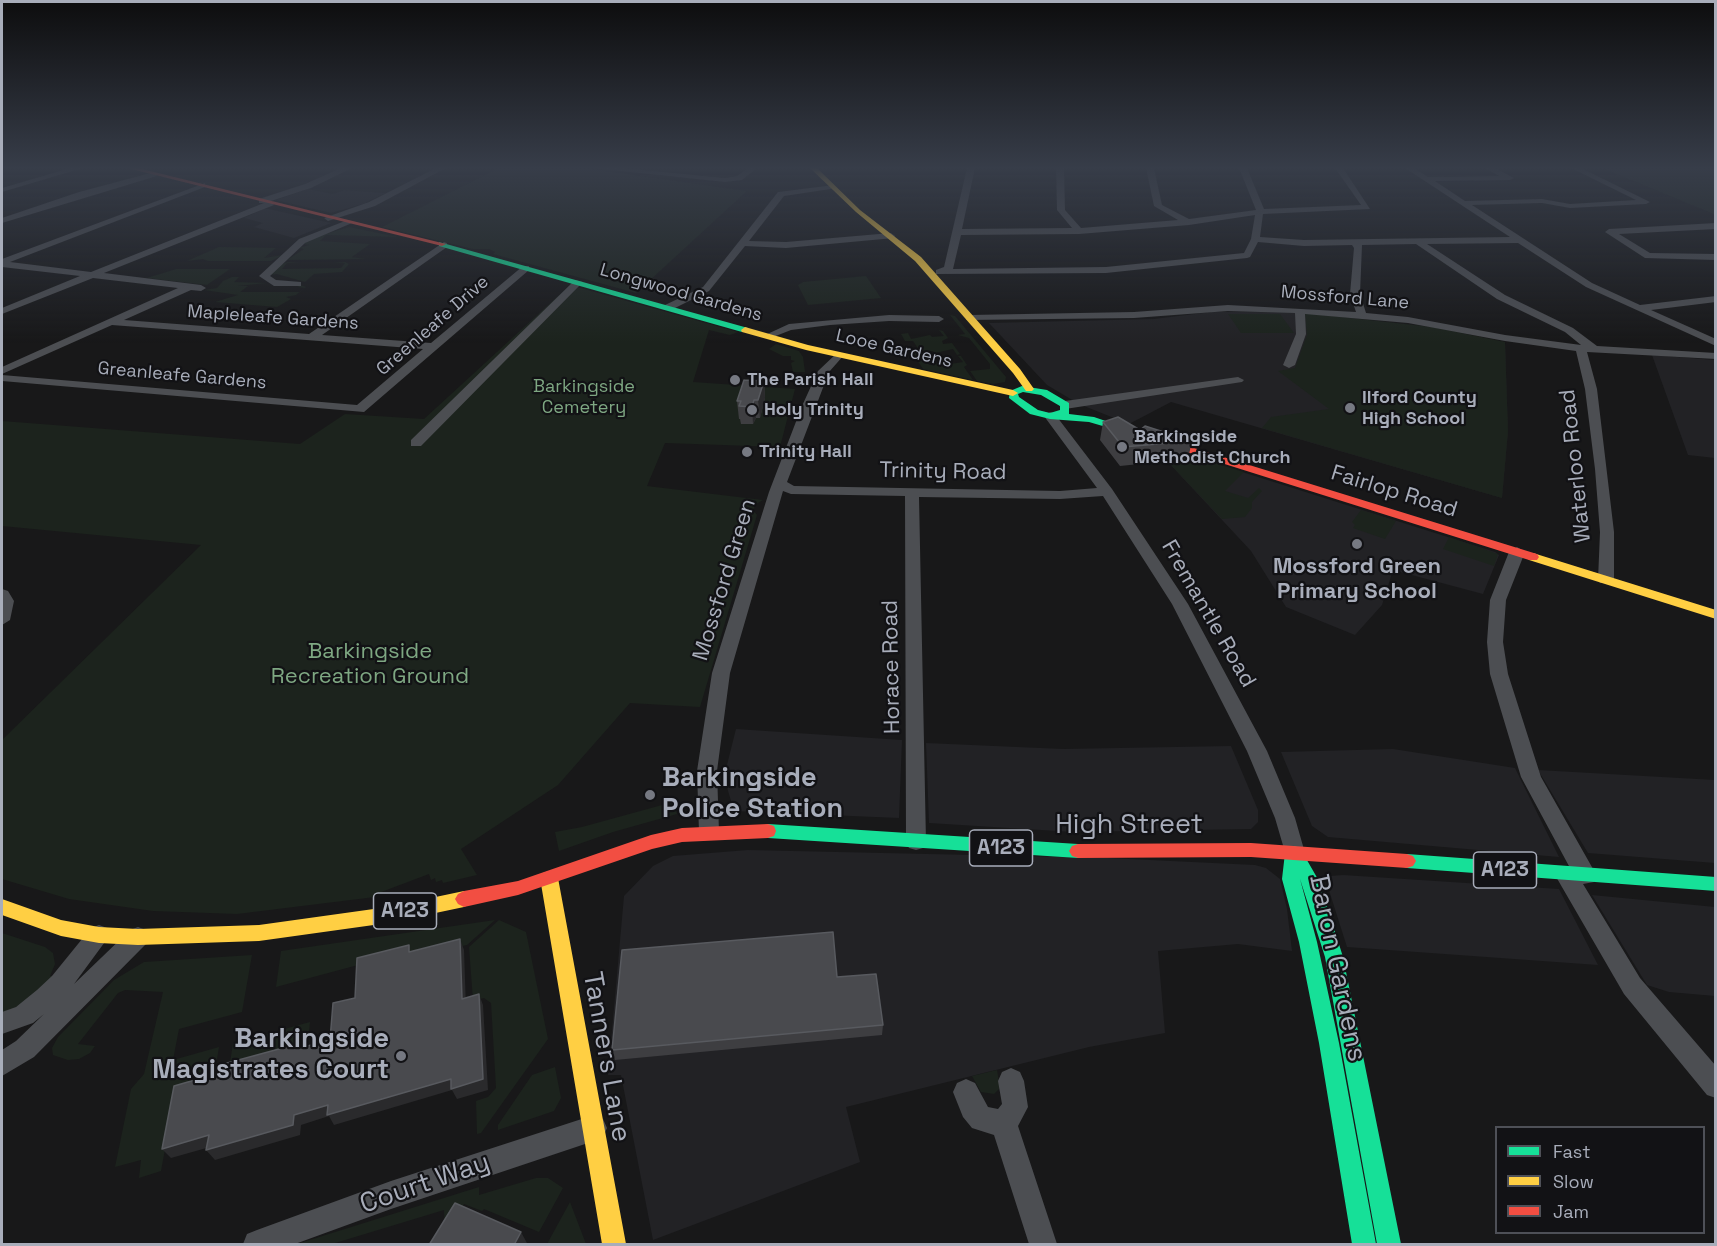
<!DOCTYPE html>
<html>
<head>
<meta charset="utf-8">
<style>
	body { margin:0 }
	#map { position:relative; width:1717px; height:1246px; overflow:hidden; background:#181819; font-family:"Space Grotesk",sans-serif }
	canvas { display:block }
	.frame { position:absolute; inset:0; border:3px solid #a8adba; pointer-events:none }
	.legend { position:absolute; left:1495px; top:1126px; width:210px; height:108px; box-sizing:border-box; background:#121215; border:2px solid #4e5057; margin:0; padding:8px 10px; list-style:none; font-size:18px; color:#a8adba }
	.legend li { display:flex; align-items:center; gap:12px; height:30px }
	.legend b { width:30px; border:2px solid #4e5057 }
</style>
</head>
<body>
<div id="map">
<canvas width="1717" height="1246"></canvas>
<div class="frame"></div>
<ul class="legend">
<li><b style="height:8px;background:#16e098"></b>Fast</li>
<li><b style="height:8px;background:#ffcf43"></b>Slow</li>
<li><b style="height:8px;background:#f24e42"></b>Jam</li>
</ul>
</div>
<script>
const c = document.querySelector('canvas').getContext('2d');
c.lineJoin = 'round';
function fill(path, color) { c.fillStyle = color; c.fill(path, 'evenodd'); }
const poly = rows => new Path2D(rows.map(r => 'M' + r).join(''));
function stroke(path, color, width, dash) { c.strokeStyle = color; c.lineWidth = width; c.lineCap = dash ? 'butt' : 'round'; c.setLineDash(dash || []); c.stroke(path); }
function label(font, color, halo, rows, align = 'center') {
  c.font = font + ' "Space Grotesk",sans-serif'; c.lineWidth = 4.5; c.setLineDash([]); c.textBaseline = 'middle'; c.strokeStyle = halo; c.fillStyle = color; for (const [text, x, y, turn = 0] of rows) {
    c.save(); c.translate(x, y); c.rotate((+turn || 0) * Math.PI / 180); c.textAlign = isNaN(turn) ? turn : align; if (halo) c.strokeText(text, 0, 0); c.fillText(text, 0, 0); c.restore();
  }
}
fill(poly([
	[308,189,333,194,344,190,386,193,363,204,331,213,275,200],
	[263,209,269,209,331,223,294,238,254,227,263,223,244,218],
	[1270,311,1305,313,1505,342,1508,431,1502,498,1171,402,1129,424,1079,404,1047,385,989,323,1154,319,1211,312],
	[1652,355,1715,360,1715,458,1688,455],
	[1179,452,1495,552,1499,555,1483,594,1393,570,1382,605,1355,635,1286,607,1251,551,1168,462],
	[736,729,902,740,899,818,734,811,724,777],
	[926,743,1063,749,1231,746,1258,810,1258,822,1251,829,1073,832,929,823],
	[1393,749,1515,768,1559,857,1328,837,1312,826,1281,752],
	[1538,770,1715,780,1715,863,1588,853],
	[748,850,1108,858,1255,865,1266,868,1280,879,1287,909,1292,951,1238,944,1158,951,1165,1033,1089,1047,846,1107,860,1162,653,1240,621,1075,608,1075,624,896,653,866,673,856],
	[1343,875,1559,889,1598,965,1347,947,1327,884,1330,876],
	[1592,895,1715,907,1715,996,1669,992,1647,985]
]), '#222225');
fill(poly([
	[499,168,584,168,747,191,636,293,493,254,495,252,489,249,473,249,382,227],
	[1602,168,1715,168,1715,215,1709,212],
	[349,227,398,237,326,235,320,241,370,244,352,257,366,259,287,260,304,249,298,248,309,245,303,244,312,238],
	[219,247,276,248,264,258,283,255,271,261,208,261,203,259,187,261],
	[301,262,287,263,282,269,341,268,345,263,333,263,345,262,349,264,342,272,314,274,305,282,277,274,269,275,279,265,288,262],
	[176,269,230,269,207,285,147,278],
	[866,276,881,298,808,305,798,285,803,282],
	[232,277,239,277,234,282,267,283,238,286,248,286,240,292,300,292,305,288,298,287,300,285,306,287,296,295,286,297,291,299,277,307,215,302,238,295,204,290,217,288,223,281],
	[570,285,738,332,730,335,709,330,693,382,795,389,780,447,665,443,647,486,763,500,756,504,753,510,757,515,700,707,630,703,558,785,461,849,477,875,443,883,442,880,436,882,435,878,431,880,429,874,376,894,375,897,237,914,153,911,69,899,2,879,2,740,201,545,2,526,2,421,300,444,345,414,424,419],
	[1305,313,1432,327,1505,342,1508,431,1502,498,1262,428,1271,417,1329,409,1278,371,1295,368,1307,335],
	[1228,314,1280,314,1294,333,1241,333],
	[950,315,955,316,1006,377,1005,382,993,384,977,381,970,371,990,369,990,364,969,338,958,335,965,334],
	[939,330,943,331,948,338,942,341,943,344,952,343,960,354,957,355,953,349,935,353,933,351,920,352,924,358,916,359,911,351,919,350,913,341,905,341,901,334,908,333,911,339,930,335,932,337,944,336],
	[776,344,799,351,803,357,805,372,793,372,791,363,795,361,791,360,791,356,783,356,769,349],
	[958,356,961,356,967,365,964,367,973,380,923,369,917,360,925,359,929,365,948,361,950,364,963,362],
	[1179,452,1244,472,1225,491,1248,498,1259,488,1262,491,1252,502,1252,508,1245,517,1222,519,1168,462],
	[1361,510,1396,521,1385,539,1353,528,1355,525,1352,522],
	[1449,537,1498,554,1494,566,1443,549],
	[673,802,677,814,613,832,559,851,555,832,582,827],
	[495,920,467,945,423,954,414,950,276,987,281,951],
	[499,920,526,932,548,1039,481,1133,477,1134,476,1101,488,1097,496,1088,491,1003,484,998,473,1001,469,947],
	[2,933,45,947,53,953,55,964,50,976,55,976,51,983,13,1009,2,1013],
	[252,955,242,1012,179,1029,173,1060,219,1047,214,1078,176,1089,161,1171,139,1178,141,1160,115,1167,131,1089,144,1074,163,992,125,990,118,993,78,1044,95,1046,90,1053,79,1059,68,1060,53,1055,52,1048,58,1037,114,980,144,962],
	[310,1022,307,1054,228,1076,233,1043],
	[555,1067,561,1098,554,1111,498,1130,498,1125,532,1075],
	[997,1070,1000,1088,994,1094,981,1092,972,1076],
	[536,1178,548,1178,563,1188,539,1232,484,1209,482,1211,464,1204,445,1238,444,1210,332,1244,297,1244,479,1187,479,1195],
	[570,1202,586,1244,547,1244]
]), '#1c231d');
fill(poly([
	[70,168,83,168,2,192,2,188,70,168],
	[341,168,352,168,311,188,271,201,274,205,104,273,201,285,206,288,201,291,191,290,124,320,309,334,444,242,447,243,447,247,322,335,431,343,523,266,529,266,529,270,364,412,2,381,2,375,357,405,423,349,112,325,2,374,2,367,178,288,93,278,2,314,2,308,80,276,2,267,2,259,205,183,205,187,10,262,91,272,264,203,259,203,259,199,305,184,341,168],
	[436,168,446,168,375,206,328,221,324,218,369,202,436,168],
	[592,168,622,168,725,178,737,176,748,168,757,168,742,180,725,182,592,168],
	[967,168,975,168,962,229,1072,228,1057,210,1056,168,1064,168,1065,210,1081,228,1178,220,1154,206,1146,168,1154,168,1162,205,1189,219,1256,210,1239,168,1247,168,1264,209,1361,205,1335,168,1343,168,1370,209,1263,214,1260,237,1304,240,1510,237,1405,168,1414,168,1428,177,1499,176,1485,168,1495,168,1514,178,1510,180,1435,181,1465,201,1542,199,1570,204,1636,200,1571,168,1581,168,1650,202,1646,204,1570,208,1542,203,1472,205,1592,283,1640,305,1716,296,1716,302,1651,310,1716,339,1716,346,1586,287,1518,243,1427,244,1505,295,1573,328,1597,346,1716,353,1716,359,1587,352,1597,389,1614,532,1614,580,1612,583,1600,583,1598,580,1600,532,1595,469,1585,389,1576,351,1505,341,1408,323,1305,314,1306,334,1295,365,1289,368,1283,365,1296,334,1295,313,1228,311,1134,318,966,320,966,316,970,315,1134,312,1228,305,1356,312,1350,294,1354,248,1352,245,1304,246,1258,242,1250,257,1247,258,1106,273,936,274,936,270,944,267,967,168],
	[1255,215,1251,239,1244,253,1106,267,953,269,961,235,1079,234,1189,225,1255,215],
	[1416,244,1497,299,1565,332,1581,345,1505,335,1408,317,1366,313,1360,294,1362,245,1416,244],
	[154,172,157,176,2,223,2,218,79,192,154,172],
	[834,185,831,189,784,196,749,241,786,242,891,233,895,236,894,238,786,248,745,246,709,291,673,309,665,309,665,305,703,287,778,192,834,185],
	[345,221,352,223,305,243,270,276,276,280,301,282,301,286,274,286,259,276,299,239,345,221],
	[1716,223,1716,229,1619,234,1650,253,1716,254,1716,260,1645,258,1605,232,1609,229,1716,223],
	[575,280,583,282,421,446,411,446,411,440,575,280],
	[889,315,939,316,944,319,939,322,889,321,830,325,791,330,768,339,763,336,789,324,889,315],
	[838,352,844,355,829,372,787,482,794,486,1060,491,1097,488,1044,416,1050,412,1054,413,1112,489,1188,604,1267,751,1295,818,1305,853,1301,859,1294,861,1287,859,1275,818,1247,751,1172,604,1103,496,1060,499,919,497,926,842,923,848,916,850,909,848,906,842,905,496,791,494,783,491,730,673,717,771,719,832,716,838,709,840,702,838,699,832,697,771,712,673,769,492,802,406,818,371,838,352],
	[1238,377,1244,380,1242,382,1065,409,1059,405,1065,401,1238,377],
	[1517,547,1525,552,1506,600,1503,642,1508,674,1541,777,1597,876,1594,882,1583,884,1640,978,1716,1066,1716,1098,1707,1095,1624,994,1555,875,1558,869,1570,868,1521,777,1490,674,1487,642,1490,600,1509,552,1517,547],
	[2,589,8,591,14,601,10,620,2,625,2,589],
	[99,925,107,928,110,935,74,984,130,930,138,927,146,930,149,937,146,944,34,1057,2,1076,2,1050,16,1041,44,1014,33,1023,2,1034,2,1012,16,1007,37,990,52,976,91,928,99,925],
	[1011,1068,1020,1072,1024,1081,1028,1107,1018,1126,1057,1244,1029,1244,994,1135,972,1128,963,1117,953,1092,957,1083,966,1079,975,1083,988,1107,998,1109,1002,1104,998,1081,1002,1072,1011,1068],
	[594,1115,603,1119,607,1128,603,1137,594,1141,391,1209,295,1244,243,1244,247,1234,257,1230,391,1181,594,1115]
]), '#4c4e52');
fill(poly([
	[439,242,748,328,749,330,742,332,439,246,439,242],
	[1022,386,1047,390,1069,403,1069,414,1094,417,1135,431,1130,434,1089,422,1050,419,1030,414,1009,398,1010,391,1022,386],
	[1023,392,1041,395,1060,406,1060,410,1050,413,1038,410,1019,397,1018,394,1023,392],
	[768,824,1078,844,1084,846,1087,851,1084,856,1078,858,768,838,762,836,760,831,762,826,768,824],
	[1294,846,1300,848,1319,881,1343,957,1401,1244,1377,1244,1325,957,1300,879,1317,942,1339,1043,1376,1244,1352,1244,1319,1043,1299,942,1282,879,1285,853,1288,848,1294,846],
	[1407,854,1716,877,1716,891,1407,868,1401,866,1398,861,1401,856,1407,854]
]), '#16e098');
fill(poly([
	[810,168,817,168,860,210,921,257,1020,369,1034,389,1032,391,1026,391,1013,373,915,261,856,212,810,168],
	[745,327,808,345,1013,390,1018,393,1013,396,806,350,742,332,741,330,745,327],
	[1533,553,1716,610,1716,619,1529,560,1527,557,1529,554,1533,553],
	[549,871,555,873,558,878,626,1244,602,1244,540,878,543,873,549,871],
	[464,891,470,894,473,899,470,904,464,907,388,923,259,941,138,945,99,943,61,936,2,915,2,899,61,920,99,927,138,929,259,925,388,907,464,891]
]), '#ffcf43');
fill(poly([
	[127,168,138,168,446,244,442,246,127,168],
	[1162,438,1537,554,1539,557,1537,560,1529,560,1158,443,1158,439,1162,438],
	[768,824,774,826,776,831,774,836,768,838,682,842,652,849,518,895,464,907,458,904,455,899,458,894,464,891,518,881,651,835,682,828,768,824],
	[1251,843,1407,854,1413,856,1416,861,1413,866,1407,868,1251,857,1078,858,1072,856,1069,851,1072,846,1078,844,1251,843]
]), '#f24e42');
fill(poly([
	[764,381,765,398,760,418,756,418,753,424,741,424,740,419,739,419,737,401],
	[1103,422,1192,441,1188,459,1120,466,1100,440],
	[837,977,883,1025,882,1035,615,1060,612,1050]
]), '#3e3e41');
fill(poly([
	[764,381,765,398,760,418,758,400],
	[754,400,756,418,753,424,752,407],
	[460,939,464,950,466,1009,462,999],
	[479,994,483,1005,488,1090,457,1099,452,1090,334,1125,329,1116,301,1125,300,1135,215,1160,206,1150,294,1115],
	[209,1135,217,1145,171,1158,162,1149],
	[521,1232,528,1245,514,1245]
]), '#2a2a2c');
const building = poly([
	[744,380,764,381,758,400,754,400,752,407,739,406,741,401,737,401,744,380],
	[1118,417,1140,430,1145,426,1192,441,1123,447,1103,422,1118,417],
	[833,932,837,977,876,974,883,1025,612,1050,622,950,833,932],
	[460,939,462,999,479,994,483,1079,451,1089,451,1079,327,1115,328,1105,294,1115,293,1125,206,1150,209,1135,162,1149,174,1086,219,1073,220,1065,301,1043,300,1048,330,1040,333,1003,355,998,357,958,409,945,409,952,460,939],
	[455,1203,521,1232,514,1245,429,1245,455,1203]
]);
fill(building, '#494a4e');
stroke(building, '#585a5f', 1.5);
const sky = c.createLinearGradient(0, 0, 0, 343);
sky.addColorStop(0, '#0d0d0e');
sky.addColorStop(0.49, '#373d49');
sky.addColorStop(1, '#373d4900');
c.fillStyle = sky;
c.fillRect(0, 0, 1717, 343);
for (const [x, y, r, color] of [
	[735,380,6,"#767982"],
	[1350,408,6,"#767982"],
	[752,410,6,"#767982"],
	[1122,447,6,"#767982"],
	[747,452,6,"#767982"],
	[1357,544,6,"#767982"],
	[650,795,6,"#767982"],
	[401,1056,6,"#767982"]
]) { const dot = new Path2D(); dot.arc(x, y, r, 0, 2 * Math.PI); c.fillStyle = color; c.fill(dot); stroke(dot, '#121215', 2); }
label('18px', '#a8adba', '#121215', [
	["Longwood Gardens",681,293,16],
	["Mossford Lane",1345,298,5],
	["Mapleleafe Gardens",273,318,4],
	["Greenleafe Drive",433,326,-41],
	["Looe Gardens",894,349,13],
	["Greanleafe Gardens",182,376,5]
]);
label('bold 18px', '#a8adba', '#121215', [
	["The Parish Hall",747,380],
	["Ilford County",1362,398],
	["High School",1362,419],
	["Holy Trinity",764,410],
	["Barkingside",1134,437],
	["Methodist Church",1134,458],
	["Trinity Hall",759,452]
], 'left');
label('18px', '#7ea782', '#121215', [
	["Barkingside",584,387],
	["Cemetery",584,408]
]);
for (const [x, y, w] of [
	[1001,848,63],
	[1505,870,63],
	[405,911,63]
]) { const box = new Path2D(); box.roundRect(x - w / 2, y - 18, w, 36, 4.5); c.fillStyle = '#121215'; c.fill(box); stroke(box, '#a8adba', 1.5); }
label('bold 21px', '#a8adba', null, [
	["A123",1001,848],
	["A123",1505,870],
	["A123",405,911]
]);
label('22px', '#a8adba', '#121215', [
	["Waterloo Road",1576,466,-96],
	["Trinity Road",943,472,1],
	["Fairlop Road",1394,492,17],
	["Mossford Green",725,580,-73],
	["Fremantle Road",1208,614,60],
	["Horace Road",892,667,-91]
]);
label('bold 22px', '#a8adba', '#121215', [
	["Mossford Green",1357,567],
	["Primary School",1357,592]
]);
label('22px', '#7ea782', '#121215', [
	["Barkingside",370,652],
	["Recreation Ground",370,677]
]);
label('bold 27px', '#a8adba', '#121215', [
	["Barkingside",662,779],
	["Police Station",662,810],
	["Barkingside",389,1040,"right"],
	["Magistrates Court",389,1071,"right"]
], 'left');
label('27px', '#a8adba', '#121215', [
	["High Street",1129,826],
	["Baron Gardens",1337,968,78],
	["Tanners Lane",606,1057,80],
	["Court Way",425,1184,-19]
]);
</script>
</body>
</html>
